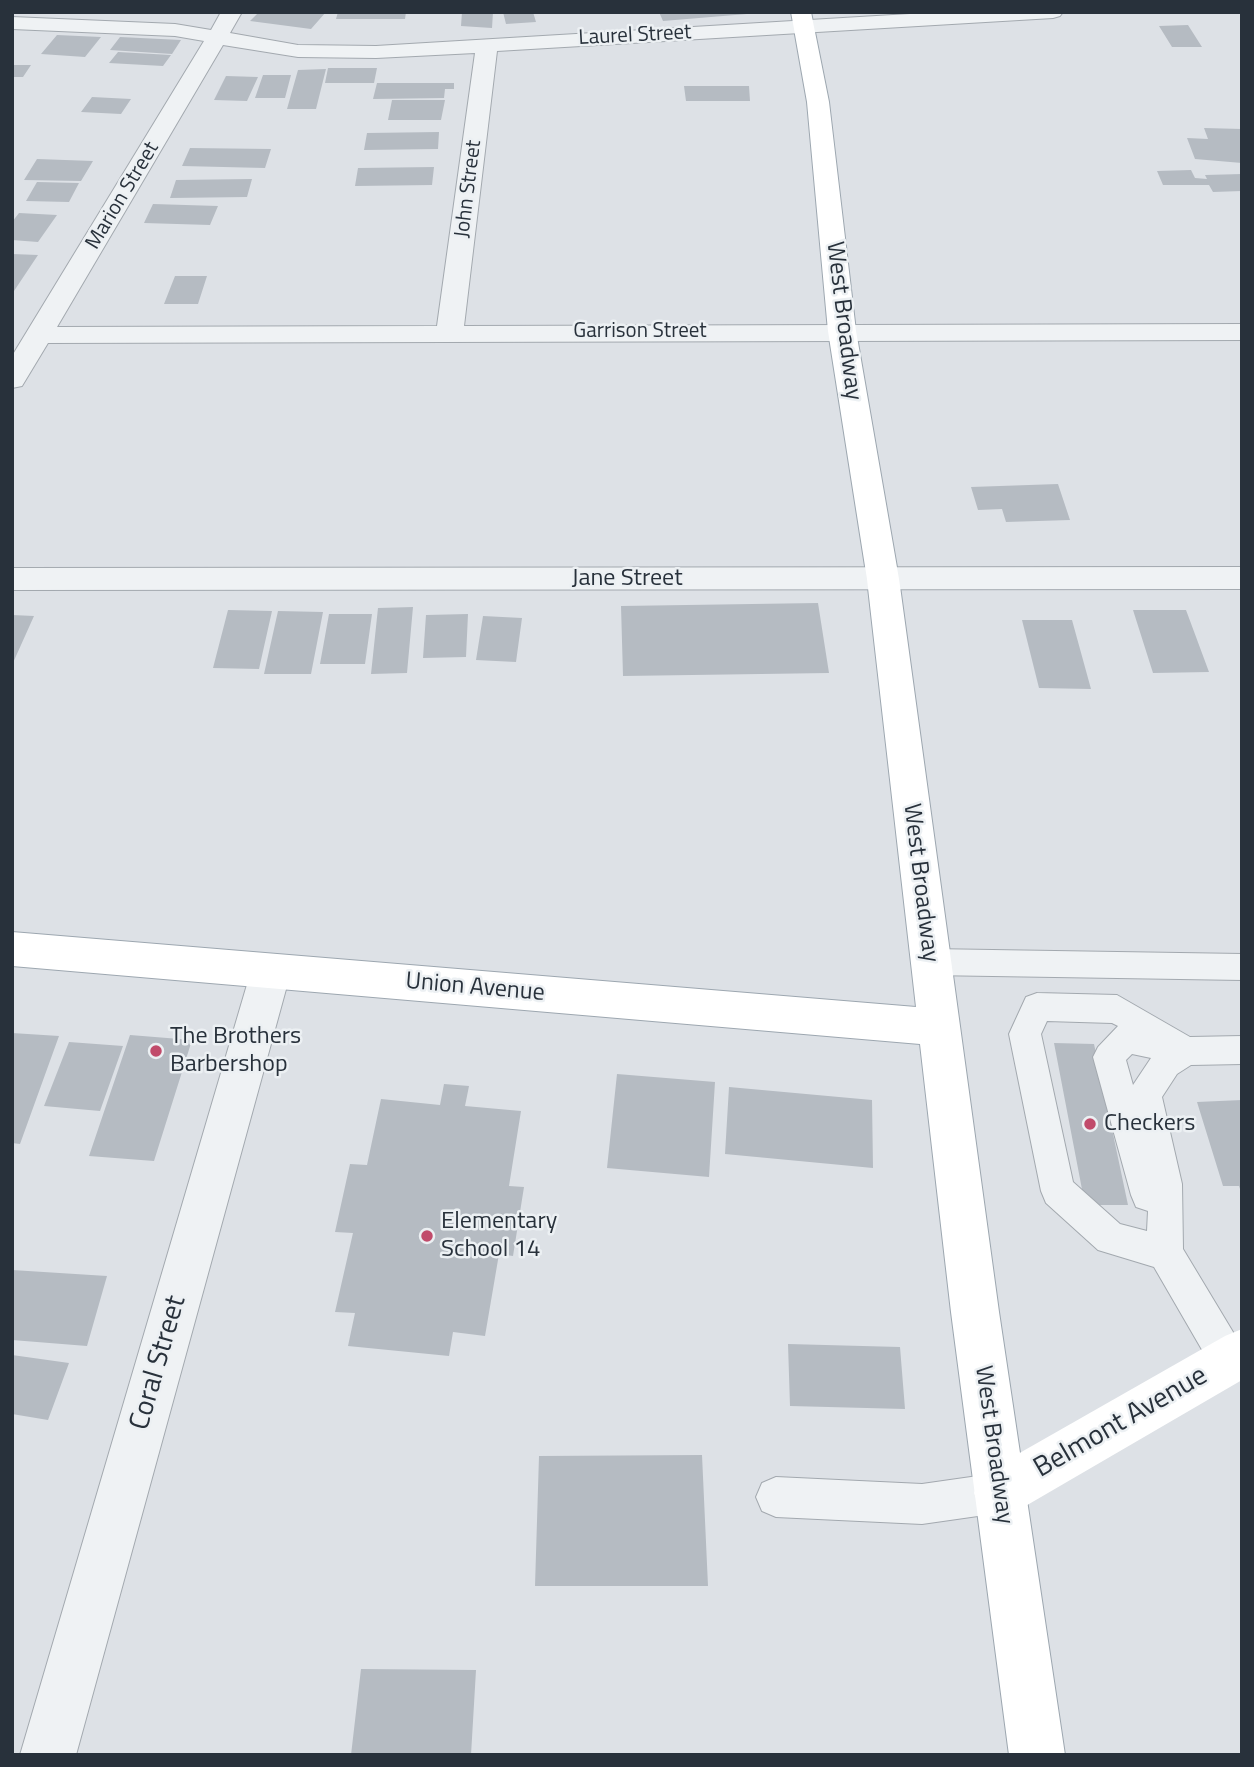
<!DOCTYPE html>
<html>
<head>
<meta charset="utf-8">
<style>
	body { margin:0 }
	#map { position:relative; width:1254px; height:1767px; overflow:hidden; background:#dde1e6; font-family:"Titillium Web",sans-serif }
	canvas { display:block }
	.frame { position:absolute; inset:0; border:14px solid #28313b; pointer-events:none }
</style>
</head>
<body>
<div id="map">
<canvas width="1254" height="1767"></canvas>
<div class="frame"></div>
</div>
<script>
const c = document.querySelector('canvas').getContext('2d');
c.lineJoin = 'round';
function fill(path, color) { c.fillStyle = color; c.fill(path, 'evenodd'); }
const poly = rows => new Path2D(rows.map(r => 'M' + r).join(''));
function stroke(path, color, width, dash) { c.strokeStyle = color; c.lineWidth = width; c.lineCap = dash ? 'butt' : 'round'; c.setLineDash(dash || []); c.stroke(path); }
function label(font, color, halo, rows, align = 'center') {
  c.font = font + ' "Titillium Web",sans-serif'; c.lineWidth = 5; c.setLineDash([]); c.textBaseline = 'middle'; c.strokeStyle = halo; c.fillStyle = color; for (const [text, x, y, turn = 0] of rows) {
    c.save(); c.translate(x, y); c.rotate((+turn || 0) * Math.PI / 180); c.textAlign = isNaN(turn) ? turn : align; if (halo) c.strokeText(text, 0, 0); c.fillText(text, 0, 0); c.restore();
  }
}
fill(poly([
	[259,12,326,12,311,29,250,21],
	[338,12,406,12,405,19,336,19],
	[462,12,493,12,492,28,461,26],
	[503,12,533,12,536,22,506,24],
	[659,12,747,12,747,14,663,21],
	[1188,25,1202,47,1172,47,1159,26],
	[57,35,101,37,85,57,41,54],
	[120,37,181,40,172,54,110,50],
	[118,52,171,55,163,66,109,63],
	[12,65,31,65,23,77,12,77],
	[328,68,377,68,374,83,325,83],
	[326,69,316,109,287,109,298,70],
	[263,75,291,75,285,98,255,98],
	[226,76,258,77,247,101,214,100],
	[377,83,454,83,454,89,445,89,444,98,373,99],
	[684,86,749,86,750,101,686,101],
	[92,97,131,99,121,114,81,112],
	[392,100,445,100,441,120,388,120],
	[1204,128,1242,129,1242,163,1195,159,1187,138,1208,139],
	[439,132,438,149,364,150,367,133],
	[190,148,271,149,265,168,182,166],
	[37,159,93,161,81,181,24,180],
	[434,167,432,185,355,186,358,168],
	[1191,170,1195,178,1207,179,1205,175,1242,174,1242,191,1213,192,1209,185,1163,185,1157,171],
	[252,179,247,197,170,198,176,180],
	[37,182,79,183,69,202,26,201],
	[153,204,218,206,210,225,144,223],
	[19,213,57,215,38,242,12,240,12,222],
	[12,254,38,255,12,294],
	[175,276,207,276,198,304,164,304],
	[1058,484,1070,520,1006,522,1002,509,978,510,971,487],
	[818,603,829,673,623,676,621,606],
	[413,607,407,673,371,674,378,608],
	[228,610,272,611,259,669,213,668],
	[1133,610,1186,610,1209,672,1153,673],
	[278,611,323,612,311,674,264,674],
	[329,614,372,614,365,664,320,664],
	[468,614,466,657,423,658,426,615],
	[12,615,34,616,12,665],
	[483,616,522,618,516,662,476,660],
	[1022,620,1072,620,1091,689,1039,688],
	[12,1033,59,1036,20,1144,12,1143],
	[130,1035,192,1040,154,1161,89,1156],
	[69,1042,123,1046,100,1111,44,1106],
	[1054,1043,1094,1044,1128,1205,1085,1205],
	[617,1074,715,1082,709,1177,607,1168],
	[444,1084,469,1086,465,1106,521,1111,509,1186,524,1187,513,1256,499,1254,485,1336,453,1332,449,1356,348,1346,355,1313,335,1312,353,1233,335,1232,350,1164,367,1165,381,1099,440,1105],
	[729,1087,872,1100,873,1168,725,1154],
	[1242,1100,1242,1192,1241,1192,1239,1186,1223,1186,1197,1102],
	[12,1270,107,1276,87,1346,12,1340],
	[788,1344,900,1347,905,1409,790,1406],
	[12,1355,69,1363,48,1420,12,1414],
	[702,1455,708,1586,535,1586,539,1456],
	[361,1669,476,1670,471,1755,351,1755]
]), '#b5bbc2');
const lane = poly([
	[930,949,1242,954,1242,980,930,975,919,971,915,962,919,953,930,949],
	[1037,993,1117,995,1190,1037,1242,1036,1242,1064,1191,1065,1177,1074,1162,1097,1182,1184,1183,1249,1242,1347,1242,1374,1229,1380,1216,1374,1154,1267,1098,1250,1046,1203,1041,1191,1009,1034,1026,997,1037,993],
	[1047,1021,1112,1023,1118,1026,1098,1047,1093,1057,1131,1195,1136,1207,1148,1211,1147,1231,1120,1224,1073,1182,1041,1034,1047,1021],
	[1132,1054,1151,1058,1133,1085,1126,1060,1132,1054],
	[999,1473,1013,1479,1019,1493,1013,1507,999,1513,922,1524,776,1517,762,1511,756,1497,762,1483,776,1477,922,1484,999,1473]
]);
const street = poly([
	[221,12,242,12,230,33,298,45,376,46,943,12,1063,12,1060,16,1053,18,497,51,464,326,1242,324,1242,340,48,343,22,386,12,388,12,356,204,41,175,36,12,29,12,17,175,24,211,30,221,12],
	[223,45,298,57,376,58,475,53,437,326,57,327,223,45],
	[1242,567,1242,589,12,590,12,568,1242,567],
	[271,954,285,959,291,971,76,1755,20,1755,251,971,257,959,271,954]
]);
const primary = poly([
	[791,12,811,12,829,102,856,331,899,579,999,1312,1065,1755,1009,1755,951,1312,920,1044,12,966,12,932,916,1007,867,579,828,331,807,102,791,12]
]);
stroke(lane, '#a3a9af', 2);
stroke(street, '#a3a9af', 2);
stroke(primary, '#9da7b0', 2);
fill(lane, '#eff2f4');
fill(street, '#eff2f4');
fill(poly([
	[1242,1329,1242,1380,1017,1511,999,1518,981,1511,974,1493,981,1475,1225,1336,1242,1329]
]), '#fff');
fill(primary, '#fff');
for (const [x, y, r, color] of [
	[156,1051,7,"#c14b6b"],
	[1090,1124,7,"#c14b6b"],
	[427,1236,7,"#c14b6b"]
]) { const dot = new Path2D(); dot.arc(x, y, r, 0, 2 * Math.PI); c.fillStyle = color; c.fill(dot); stroke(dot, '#ecf0f3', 2.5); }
label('21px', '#28313b', '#ecf0f3', [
	["Laurel Street",635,36,-3],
	["John Street",469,189,-83],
	["Marion Street",123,196,-59],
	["Garrison Street",640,332]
]);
label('24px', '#28313b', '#ecf0f3', [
	["West Broadway",843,321,83],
	["Jane Street",627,579],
	["West Broadway",920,883,83],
	["Union Avenue",475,988,5],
	["West Broadway",993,1445,82]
]);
label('24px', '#28313b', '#ecf0f3', [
	["The Brothers",170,1037],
	["Barbershop",170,1065],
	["Checkers",1104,1124],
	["Elementary",441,1222],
	["School 14",441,1250]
], 'left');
label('28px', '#28313b', '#ecf0f3', [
	["Coral Street",159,1363,-74],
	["Belmont Avenue",1121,1423,-30]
]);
</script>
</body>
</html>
